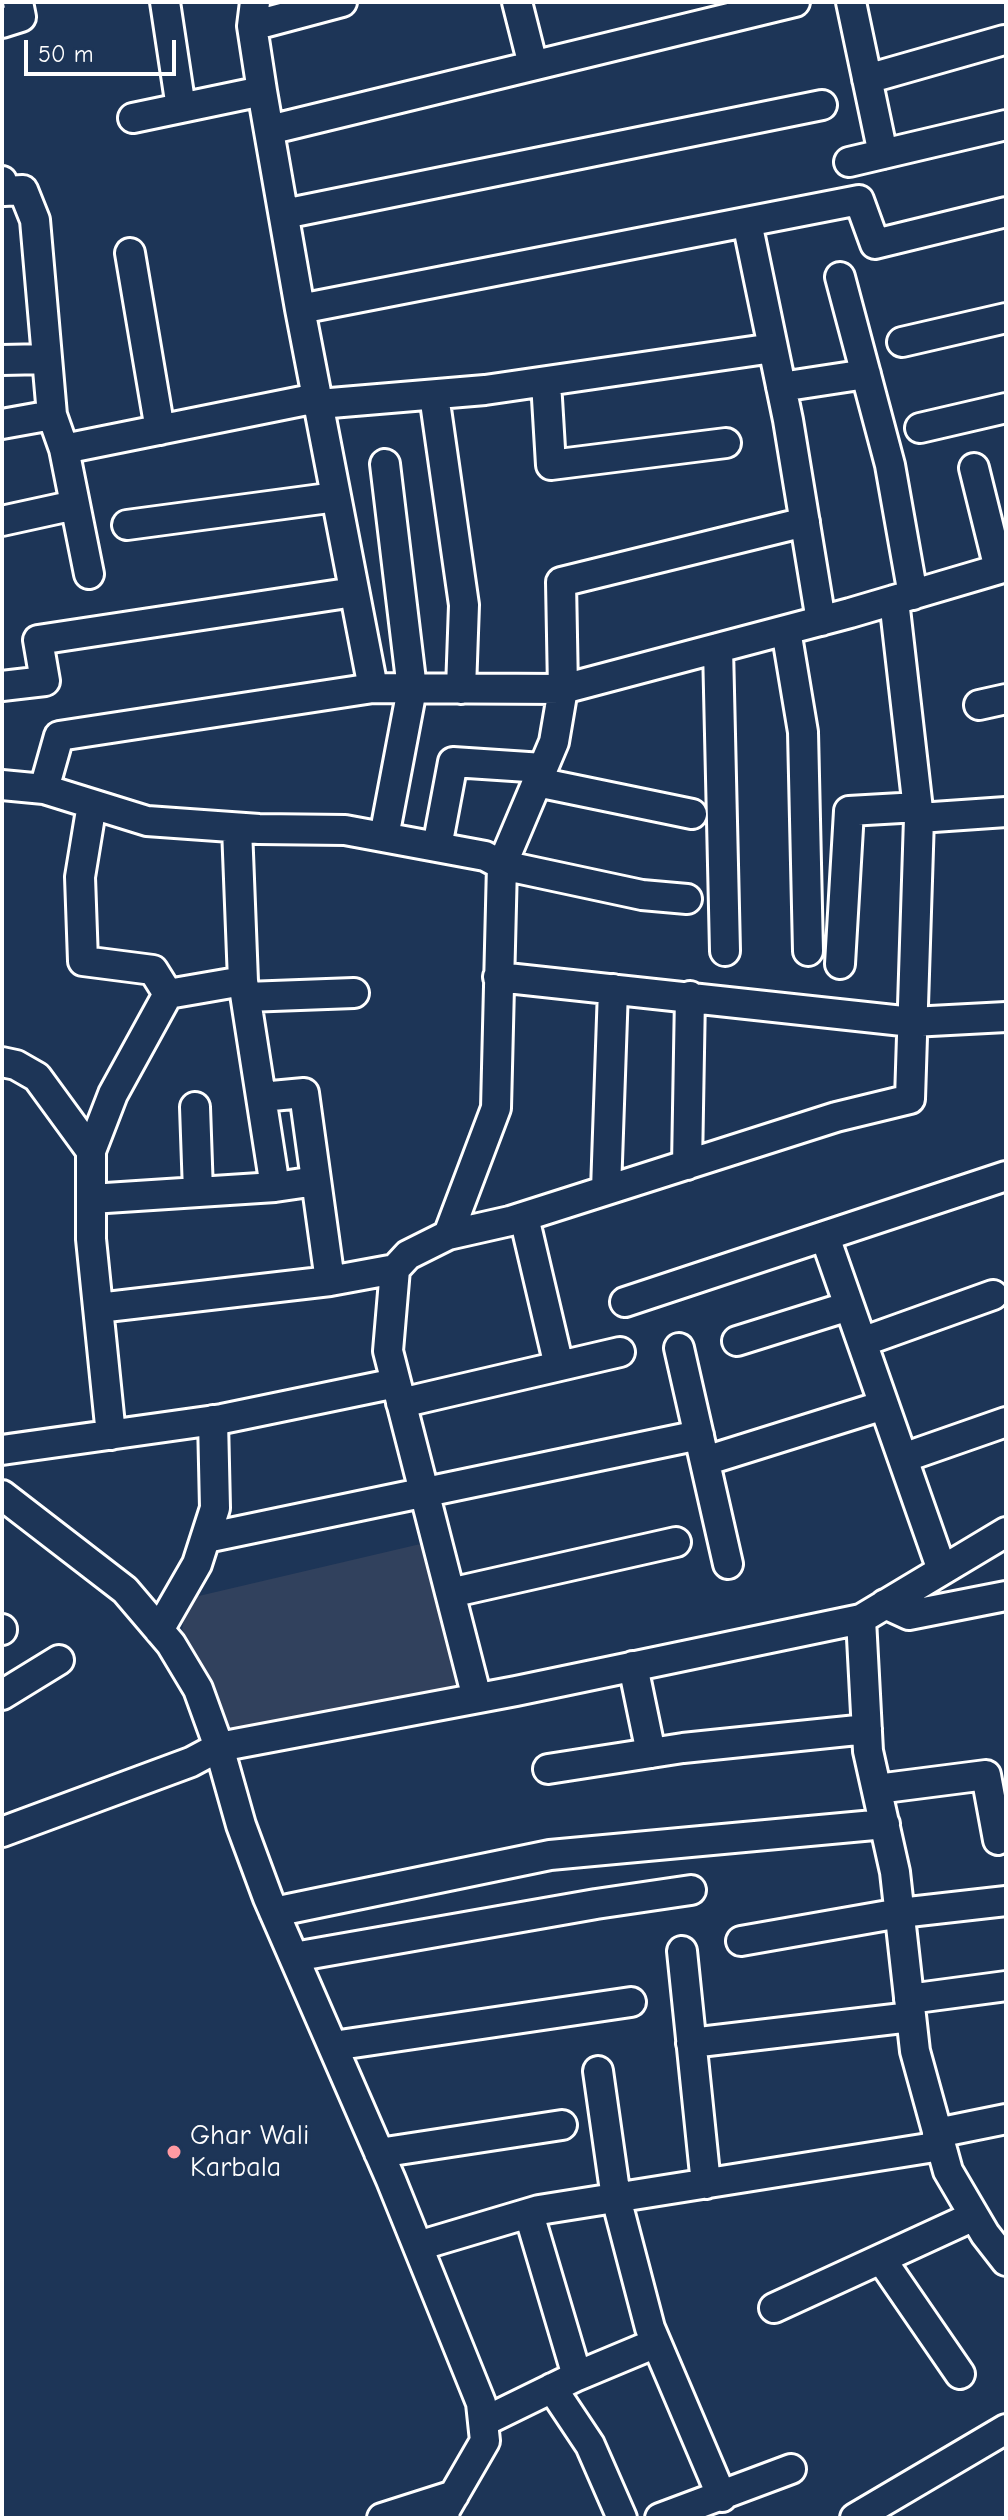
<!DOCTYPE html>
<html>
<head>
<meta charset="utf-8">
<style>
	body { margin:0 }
	#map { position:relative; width:1008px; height:2520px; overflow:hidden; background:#1d3557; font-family:"Comic Neue",sans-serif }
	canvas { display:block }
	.frame { position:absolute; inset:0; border:4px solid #fff; pointer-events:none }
	.scale { position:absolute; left:24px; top:40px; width:152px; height:36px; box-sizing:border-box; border:4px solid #fff; border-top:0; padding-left:10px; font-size:24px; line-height:28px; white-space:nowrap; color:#fff; -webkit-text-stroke:6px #1d3557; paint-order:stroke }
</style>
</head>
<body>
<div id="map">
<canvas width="1008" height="2520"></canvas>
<div class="frame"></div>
<div class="scale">50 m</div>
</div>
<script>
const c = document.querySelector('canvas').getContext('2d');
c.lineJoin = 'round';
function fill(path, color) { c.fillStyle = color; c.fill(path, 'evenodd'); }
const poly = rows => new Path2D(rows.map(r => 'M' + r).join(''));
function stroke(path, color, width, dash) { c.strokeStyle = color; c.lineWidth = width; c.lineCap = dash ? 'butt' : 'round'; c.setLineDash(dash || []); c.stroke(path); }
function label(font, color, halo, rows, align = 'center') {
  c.font = font + ' "Comic Neue",sans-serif'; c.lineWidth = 6; c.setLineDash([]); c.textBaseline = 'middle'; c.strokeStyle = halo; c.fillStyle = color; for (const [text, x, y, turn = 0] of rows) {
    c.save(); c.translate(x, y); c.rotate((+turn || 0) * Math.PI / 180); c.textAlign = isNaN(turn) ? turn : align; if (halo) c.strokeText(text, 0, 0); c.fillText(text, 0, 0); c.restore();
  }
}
fill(poly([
	[429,1542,465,1689,239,1731,223,1723,181,1640,186,1599]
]), '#31415d');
const minor = poly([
	[165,2,181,108],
	[255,2,252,26,262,91,300,309,373,688],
	[517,2,533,65],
	[851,2,883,154],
	[2,23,21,17,18,2],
	[252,26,342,2],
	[867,79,1004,40],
	[133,118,262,91],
	[269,130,795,2],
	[849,162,1006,125],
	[2,181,4,191,23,190,35,220,52,415,64,449,89,574],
	[284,214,822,105],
	[747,222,788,420,821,621],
	[130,253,160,430],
	[840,277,890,465,913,595],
	[300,309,859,200,875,244,1006,212],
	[902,342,1006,318],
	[2,360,47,359],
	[546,382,551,465,726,443],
	[781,387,866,374],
	[434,395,464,605,461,689],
	[319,404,485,390,773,348],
	[2,424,52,415],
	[920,428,1006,408],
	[64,449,317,398],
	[974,468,999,569],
	[2,521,75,505],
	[127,525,336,497],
	[786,630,803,732,808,951],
	[718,648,725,951],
	[2,686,45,681,38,640,354,592],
	[979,705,1006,699],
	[537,782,692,814],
	[2,785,44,789,147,821,259,829,345,830,485,856,502,865,642,895,687,899],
	[44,789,59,736,373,688,563,689,850,613,1006,567],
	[92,804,80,877,83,961,153,970,168,994],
	[919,818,1006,812],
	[384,837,412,689,385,464],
	[437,847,453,762,543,768],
	[840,964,849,811,918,807],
	[498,977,912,1022,1006,1017],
	[243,981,275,1187],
	[246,997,354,993],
	[2,1062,16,1065,37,1077,91,1151],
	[261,1097,304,1093,330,1281],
	[195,1107,198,1192],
	[687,1165,690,996],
	[606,1190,613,989],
	[91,1199,275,1187,316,1181],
	[524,1217,559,1366],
	[448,1235,510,1221,836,1117,910,1099,919,818,894,600],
	[825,1237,942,1570],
	[625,1302,1006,1176],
	[98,1308,330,1281,395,1269],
	[737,1341,849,1306],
	[862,1342,993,1295],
	[679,1348,728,1564],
	[401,1403,620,1352],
	[111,1435,91,1239,91,1151,113,1094,168,994,243,981,237,828],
	[2,1450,222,1419,396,1383],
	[903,1458,1006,1422],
	[705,1461,884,1405],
	[2,1495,125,1590,171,1644,198,1689,219,1747,191,1762,2,1832],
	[206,1538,699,1435],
	[450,1593,676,1542],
	[885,1604,909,1615,1006,1596],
	[861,1619,868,1751,895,1872,915,2051,948,2171,985,2234,1006,2261],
	[2,1629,2,1630],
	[159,1630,197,1564,215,1508,213,1420],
	[633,1666,651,1753],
	[2,1695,59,1660],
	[477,1698,388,1351,395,1269,408,1255,448,1235,496,1108,502,865,554,742,563,689,561,582,805,522],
	[548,1769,683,1748,867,1729],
	[877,1789,986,1775,998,1840],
	[274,1912,550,1855,885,1824],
	[741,1941,900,1913,1006,1901],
	[682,1951,706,2184],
	[294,1957,596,1904,691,1890],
	[909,1999,1006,1986],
	[691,2043,911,2017],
	[333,2046,631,2002],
	[598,2071,616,2198,650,2328,722,2497],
	[937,2133,1006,2119],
	[379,2153,562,2125],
	[529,2214,577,2376],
	[418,2246,539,2210,941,2146],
	[881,2259,960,2374],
	[774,2308,974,2216],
	[552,2388,590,2445,622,2518],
	[483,2422,577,2376,656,2343],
	[382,2518,454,2495],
	[444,2518,445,2510,485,2441,481,2403,391,2180,268,1898,241,1825,219,1747,516,1691,861,1619,1006,1532],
	[660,2518,791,2469],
	[855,2518,1006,2429]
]);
stroke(minor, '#fff', 34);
stroke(minor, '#1d3557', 28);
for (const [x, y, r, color] of [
	[174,2152,8,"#ff9aa2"]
]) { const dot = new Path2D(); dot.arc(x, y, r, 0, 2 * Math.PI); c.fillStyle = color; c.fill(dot); stroke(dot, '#1d3557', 3); }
label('28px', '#fff', '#1d3557', [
	["Ghar Wali",190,2136],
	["Karbala",190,2168]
], 'left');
</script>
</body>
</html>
